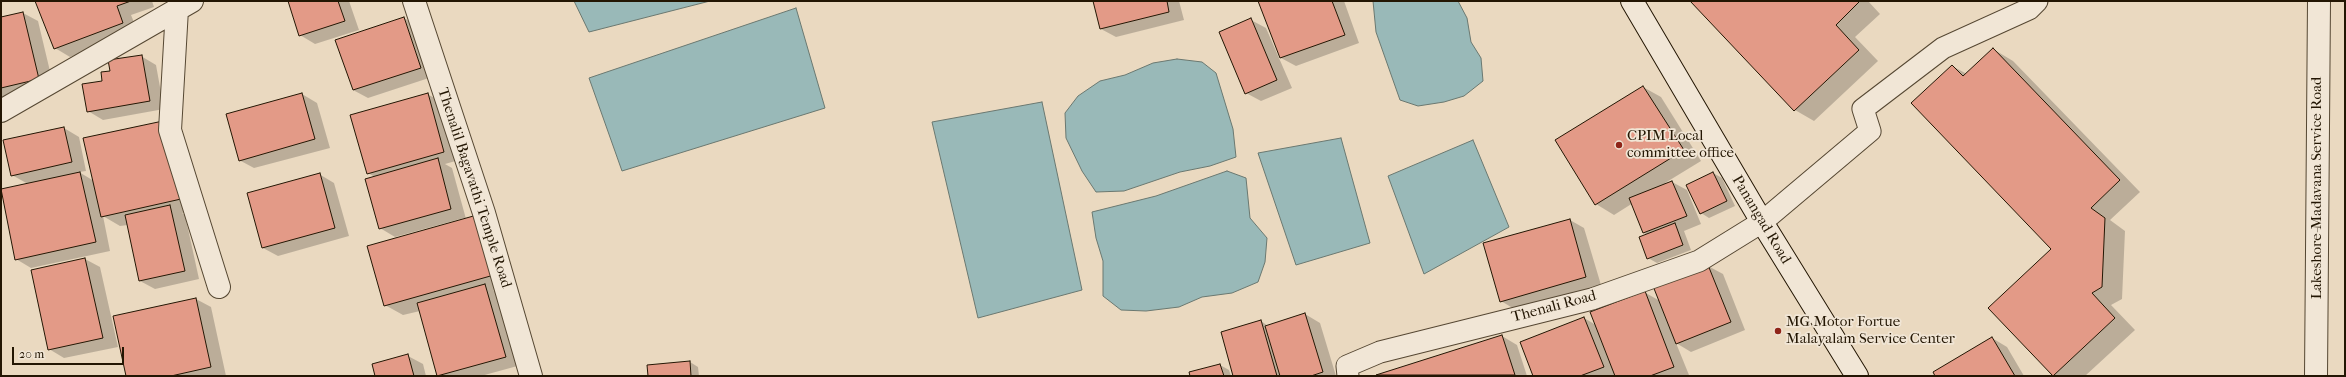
<!DOCTYPE html>
<html>
<head>
<meta charset="utf-8">
<style>
	body { margin:0 }
	#map { position:relative; width:2346px; height:377px; overflow:hidden; background:#ead9c0; font-family:"IM FELL French Canon",serif }
	canvas { display:block }
	.frame { position:absolute; inset:0; border:2px solid #231603; pointer-events:none }
	.scale { position:absolute; left:12px; top:347px; width:112px; height:18px; box-sizing:border-box; border:2px solid #231603; border-top:0; padding-left:5px; font-size:12px; line-height:14px; white-space:nowrap; color:#231603; -webkit-text-stroke:3px #f1e6d6; paint-order:stroke }
</style>
</head>
<body>
<div id="map">
<canvas width="2346" height="377"></canvas>
<div class="frame"></div>
<div class="scale">20 m</div>
</div>
<script>
const c = document.querySelector('canvas').getContext('2d');
c.lineJoin = 'round';
function fill(path, color) { c.fillStyle = color; c.fill(path, 'evenodd'); }
const poly = rows => new Path2D(rows.map(r => 'M' + r).join(''));
function stroke(path, color, width, dash) { c.strokeStyle = color; c.lineWidth = width; c.lineCap = dash ? 'butt' : 'round'; c.setLineDash(dash || []); c.stroke(path); }
function label(font, color, halo, rows, align = 'center') {
  c.font = font + ' "IM FELL French Canon",serif'; c.lineWidth = 3.5; c.setLineDash([]); c.textBaseline = 'middle'; c.strokeStyle = halo; c.fillStyle = color; for (const [text, x, y, turn = 0] of rows) {
    c.save(); c.translate(x, y); c.rotate((+turn || 0) * Math.PI / 180); c.textAlign = isNaN(turn) ? turn : align; if (halo) c.strokeText(text, 0, 0); c.fillText(text, 0, 0); c.restore();
  }
}
const water = poly([
	[574,1,710,1,589,32,574,1],
	[1373,1,1458,1,1467,18,1471,42,1481,58,1483,81,1464,96,1444,102,1418,106,1400,100,1376,32,1373,1],
	[796,8,825,108,622,171,589,78,796,8],
	[1177,59,1202,62,1216,73,1233,129,1236,157,1210,166,1180,172,1124,191,1096,192,1082,171,1066,138,1065,113,1078,96,1100,81,1125,75,1153,63,1177,59],
	[1042,102,1082,290,978,318,932,122,1042,102],
	[1341,138,1370,243,1296,265,1258,153,1341,138],
	[1473,140,1509,227,1424,274,1388,176,1473,140],
	[1227,171,1246,178,1250,218,1267,238,1265,262,1258,282,1232,293,1202,297,1179,307,1146,311,1121,310,1103,296,1103,261,1096,238,1092,212,1156,196,1227,171]
]);
fill(water, '#99b9b8');
stroke(water, '#6a7870', 1);
fill(poly([
	[36,1,152,1,154,7,131,15,138,32,70,57,55,48],
	[289,1,349,1,359,30,315,44,300,35],
	[1094,1,1179,1,1184,20,1116,37,1101,29],
	[1260,1,1344,1,1359,43,1296,66,1281,58],
	[1692,1,1868,1,1880,14,1855,37,1878,61,1814,121,1795,110],
	[23,13,38,21,54,88,4,99,1,98,1,18],
	[404,18,419,27,435,76,368,98,353,90],
	[1251,20,1266,28,1292,88,1261,101,1246,93],
	[1993,49,2013,61,2140,192,2110,220,2125,231,2122,299,2111,305,2135,330,2085,376,2054,375,2052,249,1952,66,1967,74],
	[141,56,156,65,164,109,103,120,88,111,103,81,111,72],
	[1643,87,1661,97,1701,161,1665,183,1672,182,1687,190,1701,224,1684,231,1691,250,1657,263,1648,258,1648,235,1644,233,1633,203,1614,215,1596,204],
	[302,94,317,103,330,148,254,168,239,160,227,115],
	[427,94,442,102,459,160,445,164,452,168,466,219,512,285,493,290,500,294,521,365,481,376,438,375,420,311,403,315,385,305,465,219,464,218,395,237,380,228,375,177,368,173],
	[64,128,79,137,86,171,79,172,94,181,85,139,199,209,182,213,185,215,199,279,155,289,140,281,128,225,120,226,103,216,110,251,31,268,16,259,1,190,28,184,12,175],
	[1713,173,1722,178,1735,206,1709,218,1701,213],
	[319,174,334,183,349,236,278,256,263,248],
	[1570,220,1584,228,1601,285,1516,310,1501,301],
	[85,259,100,267,118,347,64,358,49,349,32,271],
	[1708,266,1723,274,1745,330,1691,352,1676,343,1689,375,1534,376,1584,318,1596,325,1644,292,1660,301],
	[196,299,211,307,226,376,127,376],
	[1305,314,1320,323,1336,376,1234,376,1261,321,1268,326],
	[1502,336,1517,345,1527,376,1378,376],
	[1992,338,2007,347,2024,376,1936,376],
	[408,356,423,364,426,376,376,376],
	[690,362,698,367,699,376,649,376],
	[1220,365,1229,370,1231,376,1191,376]
]), '#0003');
const building = poly([
	[35,1,131,1,117,6,123,23,54,49,35,1],
	[288,1,338,1,345,21,299,36,288,1],
	[1093,1,1167,1,1169,12,1100,29,1093,1],
	[1258,1,1332,1,1345,35,1280,58,1258,1],
	[1690,1,1860,1,1836,25,1859,50,1794,111,1690,1],
	[23,12,39,79,1,88,1,17,23,12],
	[404,17,421,68,353,90,335,40,404,17],
	[1251,18,1277,80,1245,94,1219,32,1251,18],
	[1993,48,2120,180,2091,208,2105,218,2102,287,2092,293,2115,318,2053,376,1988,308,2051,249,1911,103,1952,65,1963,76,1993,48],
	[142,55,150,101,87,112,82,84,102,81,101,72,110,71,108,60,142,55],
	[1643,86,1684,150,1595,205,1555,140,1643,86],
	[302,93,315,139,239,161,226,114,302,93],
	[428,93,444,152,367,174,350,115,428,93],
	[163,121,181,199,101,217,83,138,163,121],
	[64,127,72,162,11,176,3,140,64,127],
	[438,158,451,209,379,229,365,179,438,158],
	[80,172,96,242,15,260,1,189,80,172],
	[1713,172,1727,201,1700,214,1686,185,1713,172],
	[320,173,335,228,262,248,247,193,320,173],
	[1672,181,1687,216,1643,233,1629,198,1672,181],
	[170,205,185,271,139,281,125,215,170,205],
	[477,215,494,275,384,306,367,246,477,215],
	[1570,219,1586,277,1500,302,1483,243,1570,219],
	[1675,223,1683,245,1647,259,1639,237,1675,223],
	[85,258,103,338,48,350,31,270,85,258],
	[1708,265,1731,322,1676,344,1653,286,1708,265],
	[485,284,506,357,437,376,417,303,485,284],
	[1645,291,1674,367,1650,376,1615,376,1590,312,1645,291],
	[196,298,211,367,171,376,126,376,113,316,196,298],
	[1305,313,1323,372,1311,376,1280,376,1265,326,1305,313],
	[1584,317,1604,367,1580,376,1533,376,1520,342,1584,317],
	[1261,320,1277,376,1233,376,1221,332,1261,320],
	[1502,335,1515,375,1376,375,1502,335],
	[1992,337,2015,376,1935,376,1933,372,1992,337],
	[408,354,414,376,375,376,372,364,408,354],
	[690,361,691,376,648,376,647,365,690,361],
	[1220,364,1224,376,1190,376,1189,372,1220,364]
]);
fill(building, '#e39a87');
stroke(building, '#231603', 1);
const service = poly([
	[1348,376,1347,366,1380,352,1592,299,1699,261,1762,222,1870,131,1863,109,1943,48,2029,9,2037,1]
]);
const minor = poly([
	[414,1,484,213,531,376],
	[177,9,170,130,219,287],
	[1,111,192,1]
]);
const tertiary = poly([
	[2316,376,2319,1]
]);
const secondary = poly([
	[1632,1,1762,222,1857,376]
]);
stroke(service, '#554732', 23);
stroke(minor, '#554732', 24);
stroke(tertiary, '#554732', 24);
stroke(secondary, '#231603', 24);
stroke(service, '#f1e6d6', 21);
stroke(minor, '#f1e6d6', 22);
stroke(tertiary, '#f1e6d6', 22);
stroke(secondary, '#f1e6d6', 22);
for (const [x, y, r, color] of [
	[1619,145,4,"#8f2418"],
	[1778,331,4,"#8f2418"]
]) { const dot = new Path2D(); dot.arc(x, y, r, 0, 2 * Math.PI); c.fillStyle = color; c.fill(dot); stroke(dot, '#f1e6d6', 1.5); }
label('15px', '#231603', '#f1e6d6', [
	["CPIM Local",1627,136],
	["committee office",1627,153],
	["MG Motor Fortue",1786,322],
	["Malayalam Service Center",1786,339]
], 'left');
label('15px', '#231603', '#f1e6d6', [
	["Thenalil Bagavathi Temple Road",474,188,72],
	["Lakeshore-Madavana Service Road",2317,188,-90],
	["Panangad Road",1761,220,59],
	["Thenali Road",1554,307,-15]
]);
</script>
</body>
</html>
